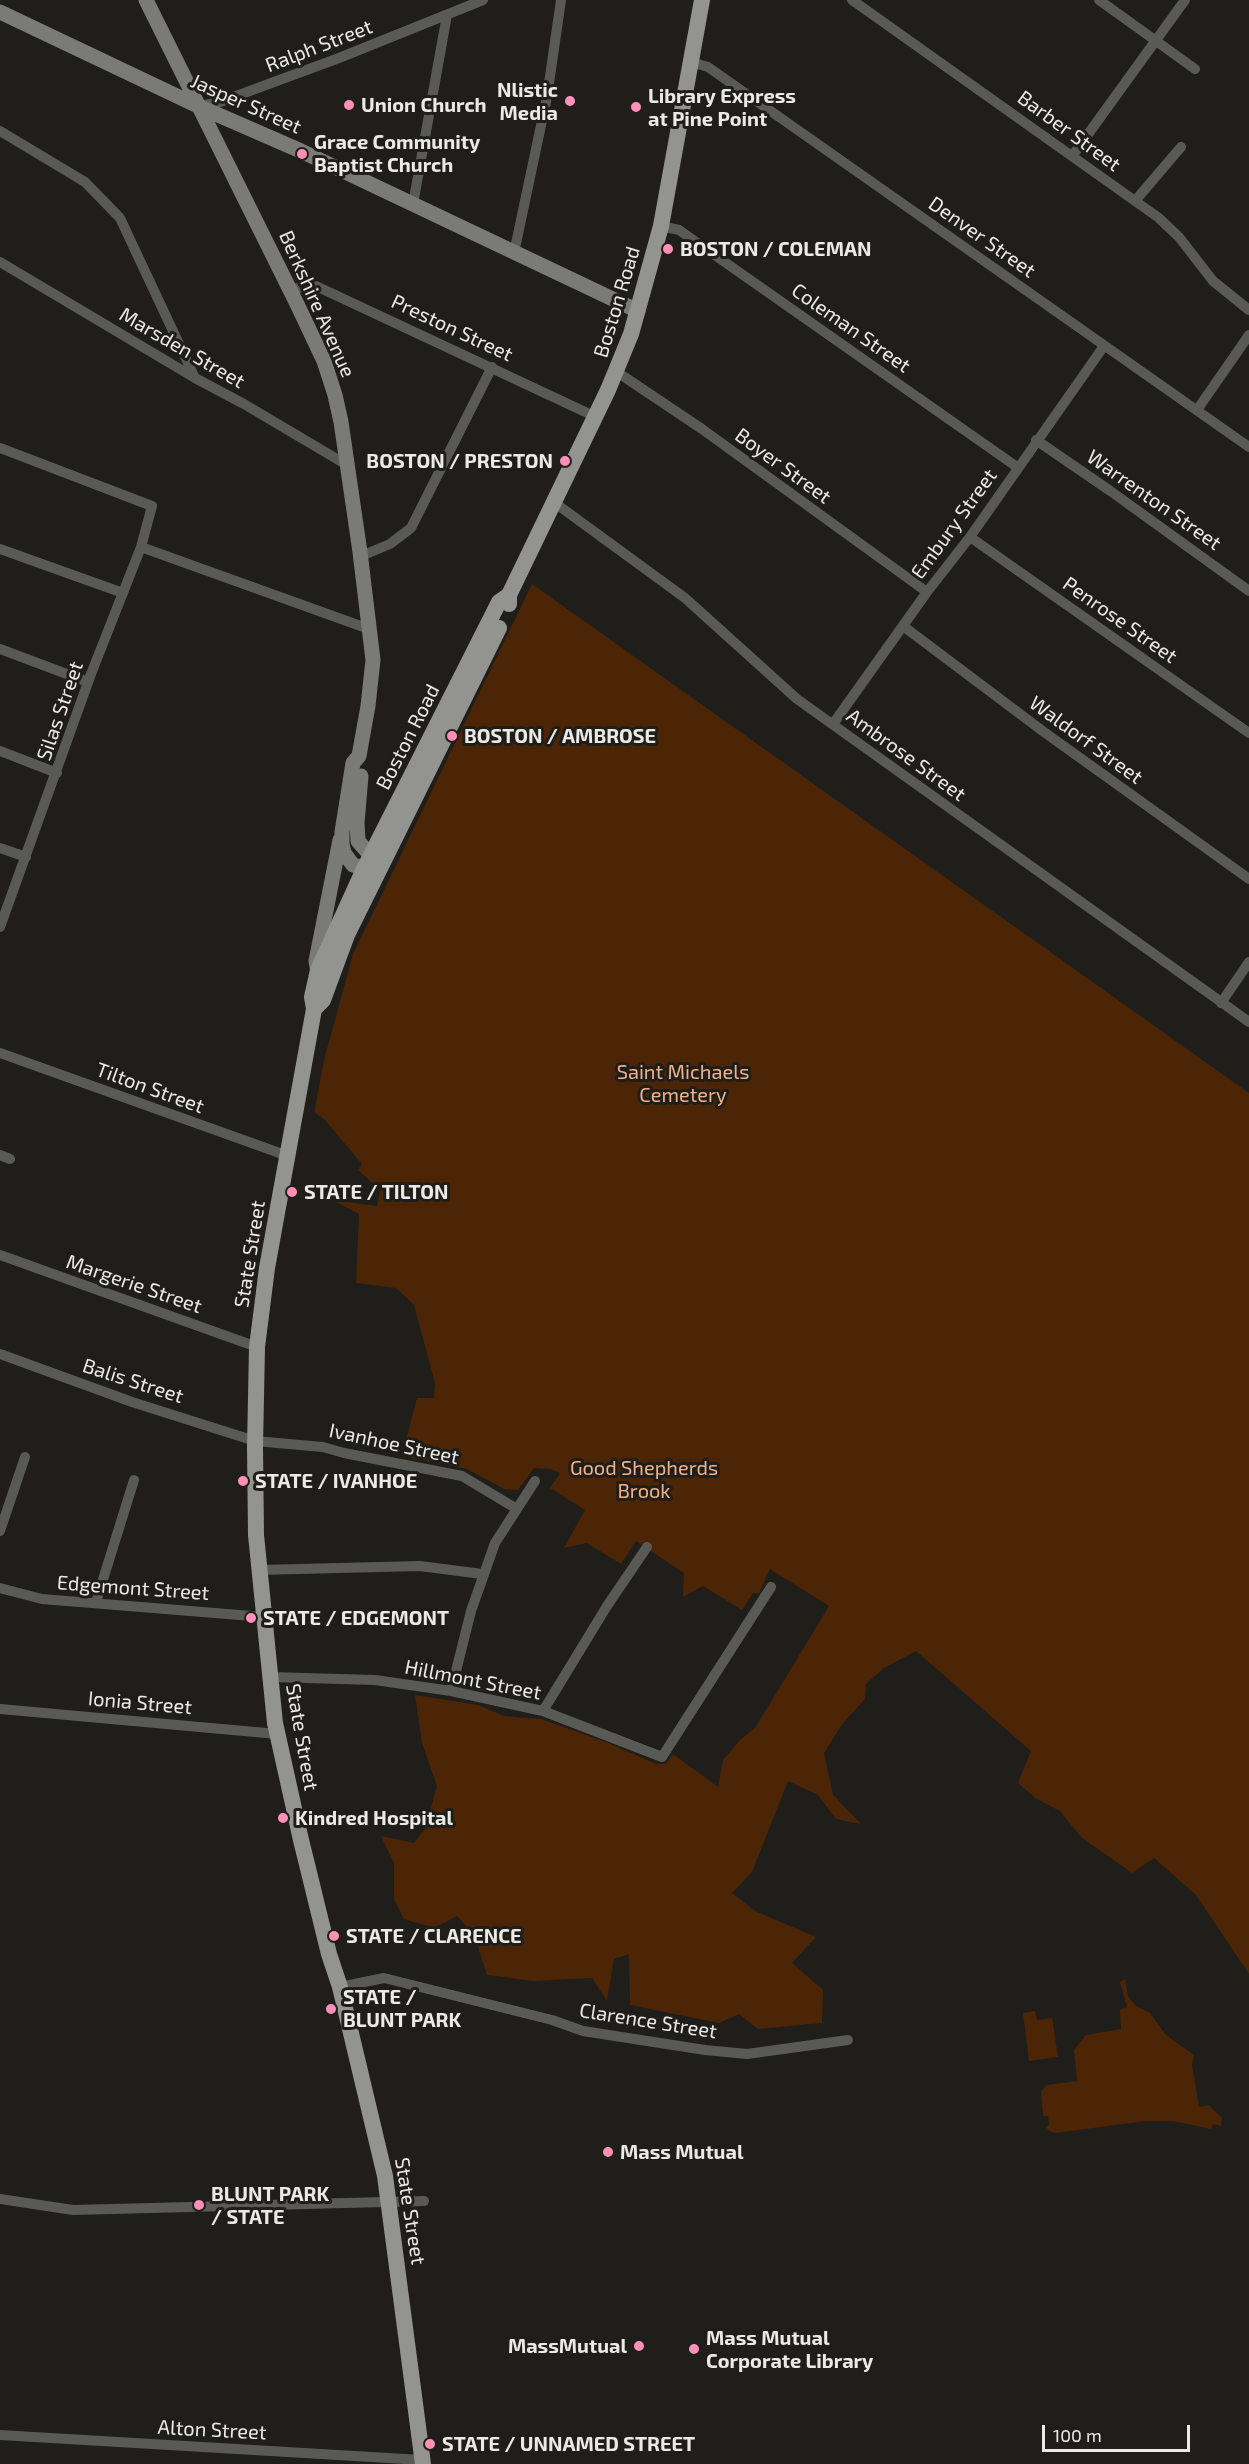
<!DOCTYPE html>
<html>
<head>
<meta charset="utf-8">
<style>
	body { margin:0 }
	#map { position:relative; width:1249px; height:2464px; overflow:hidden; background:#1f1e1a; font-family:"Exo 2",sans-serif }
	canvas { display:block }
	.scale { position:absolute; left:1042px; top:2425px; width:148px; height:27px; box-sizing:border-box; border:3px solid #ebeae7; border-top:0; padding-left:8px; font-size:18px; line-height:21px; white-space:nowrap; color:#ebeae7; -webkit-text-stroke:4px #1f1e1a; paint-order:stroke }
</style>
</head>
<body>
<div id="map">
<canvas width="1249" height="2464"></canvas>
<div class="scale">100 m</div>
</div>
<script>
const c = document.querySelector('canvas').getContext('2d');
c.lineJoin = 'round';
function fill(path, color) { c.fillStyle = color; c.fill(path, 'evenodd'); }
const poly = rows => new Path2D(rows.map(r => 'M' + r).join(''));
function stroke(path, color, width, dash) { c.strokeStyle = color; c.lineWidth = width; c.lineCap = dash ? 'butt' : 'round'; c.setLineDash(dash || []); c.stroke(path); }
function label(font, color, halo, rows, align = 'center') {
  c.font = font + ' "Exo 2",sans-serif'; c.lineWidth = 6; c.setLineDash([]); c.textBaseline = 'middle'; c.strokeStyle = halo; c.fillStyle = color; for (const [text, x, y, turn = 0] of rows) {
    c.save(); c.translate(x, y); c.rotate((+turn || 0) * Math.PI / 180); c.textAlign = isNaN(turn) ? turn : align; if (halo) c.strokeText(text, 0, 0); c.fillText(text, 0, 0); c.restore();
  }
}
fill(poly([
	[532,584,1249,1093,1249,1974,1196,1895,1154,1858,1132,1873,1081,1837,1060,1811,1035,1798,1018,1783,1031,1751,916,1651,884,1668,866,1684,865,1699,843,1723,824,1753,833,1795,861,1824,836,1819,818,1795,788,1781,752,1872,732,1893,755,1911,816,1937,792,1963,823,1990,822,2023,758,2029,739,2014,719,2023,630,2005,629,1954,614,1959,607,2001,592,1978,533,1981,487,1975,474,1935,457,1916,434,1928,404,1919,394,1899,394,1863,381,1836,414,1843,425,1829,437,1786,422,1743,415,1695,478,1705,504,1716,541,1719,606,1742,656,1764,666,1764,673,1754,718,1787,723,1760,740,1740,755,1728,829,1606,770,1569,759,1593,753,1593,742,1610,703,1586,683,1597,684,1573,636,1541,621,1564,587,1543,564,1548,585,1510,550,1488,560,1473,551,1469,534,1468,518,1490,504,1489,467,1469,402,1456,417,1398,434,1398,435,1383,414,1305,396,1288,356,1283,359,1214,332,1200,377,1206,380,1190,358,1170,362,1164,324,1119,315,1113,315,1108,324,1060,353,954],
	[1125,1979,1128,1996,1135,2005,1150,2013,1166,2035,1194,2055,1192,2065,1199,2107,1209,2105,1222,2118,1221,2126,1213,2124,1211,2129,1173,2121,1146,2121,1055,2133,1049,2131,1046,2127,1049,2125,1048,2116,1043,2116,1041,2091,1047,2085,1077,2081,1074,2050,1086,2035,1121,2029,1120,2010,1127,2007,1120,1982],
	[1035,2011,1037,2020,1052,2018,1058,2057,1029,2061,1023,2013]
]), '#4c2507');
stroke(poly([
	[852,0,1159,218,1179,237,1213,281,1249,310],
	[1099,0,1195,69],
	[691,62,708,67,1249,447],
	[200,106,220,102,339,58,483,0],
	[0,131,85,182,120,218,195,378],
	[1073,155,1185,0],
	[1135,201,1181,147],
	[413,204,447,15],
	[661,226,679,230,1017,467],
	[514,253,547,97,561,0],
	[0,262,195,378,244,404,347,465],
	[290,289,316,286,596,417],
	[617,372,702,429,927,592],
	[1197,410,1249,335],
	[1036,440,1109,490,1249,591],
	[0,448,152,506,141,547,91,674,0,927],
	[555,503,685,598,797,699,1249,1022],
	[970,537,1249,733],
	[141,547,369,629],
	[0,549,123,593],
	[361,556,390,544,411,528,492,367],
	[903,626,1044,732,1249,879],
	[0,649,88,682],
	[833,724,927,592,970,537,1104,346],
	[0,751,57,773],
	[0,848,26,857],
	[1221,1003,1249,962],
	[0,1053,288,1156],
	[0,1155,10,1159],
	[0,1255,257,1347],
	[0,1354,132,1402,255,1441,323,1447,344,1453,462,1476,517,1509],
	[0,1531,25,1457],
	[258,1570,420,1566,482,1574],
	[0,1588,42,1599,264,1617],
	[96,1602,134,1480],
	[270,1677,375,1680,451,1691,543,1711,662,1757,771,1587],
	[451,1691,471,1611,495,1543,535,1481],
	[0,1709,277,1734],
	[543,1711,607,1606,647,1547],
	[340,1987,384,1978,552,2020,583,2031,705,2050,747,2054,848,2040],
	[0,2199,73,2210,424,2201],
	[0,2435,422,2460]
]), '#595956', 10);
stroke(poly([
	[146,0,297,304,324,361,335,395,341,422,360,552,373,660,368,706,359,756,353,763,342,832,342,844,344,853,353,865,376,871],
	[0,12,200,107,301,151,638,311],
	[361,776,357,823,358,841,371,856,381,861],
	[317,967,316,961,340,840]
]), '#7a7a76', 15);
stroke(poly([
	[509,604,509,595,608,390,631,334,661,226,702,0],
	[314,1009,323,1000,347,935,499,628],
	[423,2464,385,2176,340,1987,329,1954,301,1840,275,1723,256,1535,255,1447,257,1347,267,1268,314,1009,312,997,318,970,364,869,499,602,509,595]
]), '#93948f', 16);
for (const [x, y, r, color] of [
	[570,101,6,"#ff8eb9"],
	[349,105,6,"#ff8eb9"],
	[636,107,6,"#ff8eb9"],
	[302,154,6,"#ff8eb9"],
	[668,249,6,"#ff8eb9"],
	[565,461,6,"#ff8eb9"],
	[452,736,6,"#ff8eb9"],
	[292,1192,6,"#ff8eb9"],
	[243,1481,6,"#ff8eb9"],
	[251,1618,6,"#ff8eb9"],
	[283,1818,6,"#ff8eb9"],
	[334,1936,6,"#ff8eb9"],
	[331,2009,6,"#ff8eb9"],
	[608,2152,6,"#ff8eb9"],
	[199,2205,6,"#ff8eb9"],
	[639,2346,6,"#ff8eb9"],
	[694,2349,6,"#ff8eb9"],
	[430,2444,6,"#ff8eb9"]
]) { const dot = new Path2D(); dot.arc(x, y, r, 0, 2 * Math.PI); c.fillStyle = color; c.fill(dot); stroke(dot, '#1f1e1a', 2); }
label('20px', '#ebeae7', '#1f1e1a', [
	["Ralph Street",319,46,-21],
	["Jasper Street",246,104,24],
	["Barber Street",1069,131,36],
	["Denver Street",982,237,35],
	["Boston Road",617,302,-73],
	["Berkshire Avenue",317,304,66],
	["Preston Street",452,328,25],
	["Coleman Street",851,328,35],
	["Marsden Street",182,348,30],
	["Boyer Street",783,466,36],
	["Warrenton Street",1154,500,35],
	["Embury Street",954,524,-54],
	["Penrose Street",1120,620,35],
	["Silas Street",60,711,-71],
	["Boston Road",408,737,-63],
	["Waldorf Street",1086,740,36],
	["Ambrose Street",906,755,36],
	["Tilton Street",150,1088,20],
	["State Street",250,1254,-81],
	["Margerie Street",134,1284,19],
	["Balis Street",133,1381,18],
	["Ivanhoe Street",394,1444,12],
	["Edgemont Street",133,1588,4],
	["Hillmont Street",473,1680,11],
	["Ionia Street",140,1703,5],
	["State Street",302,1737,80],
	["Clarence Street",648,2021,9],
	["State Street",410,2211,81],
	["Alton Street",212,2430,3]
]);
label('bold 20px', '#ebeae7', '#1f1e1a', [
	["Nlistic",558,90,"right"],
	["Media",558,113,"right"],
	["Library Express",648,96],
	["at Pine Point",648,119],
	["Union Church",361,105],
	["Grace Community",314,142],
	["Baptist Church",314,165],
	["BOSTON / COLEMAN",680,249],
	["BOSTON / PRESTON",553,461,"right"],
	["BOSTON / AMBROSE",464,736],
	["STATE / TILTON",304,1192],
	["STATE / IVANHOE",255,1481],
	["STATE / EDGEMONT",263,1618],
	["Kindred Hospital",295,1818],
	["STATE / CLARENCE",346,1936],
	["STATE /",343,1997],
	["BLUNT PARK",343,2020],
	["Mass Mutual",620,2152],
	["BLUNT PARK",211,2194],
	["/ STATE",211,2217],
	["Mass Mutual",706,2338],
	["Corporate Library",706,2361],
	["MassMutual",627,2346,"right"],
	["STATE / UNNAMED STREET",442,2444]
], 'left');
label('20px', '#f3b188', '#1f1e1a', [
	["Saint Michaels",683,1072],
	["Cemetery",683,1095],
	["Good Shepherds",644,1468],
	["Brook",644,1491]
]);
</script>
</body>
</html>
